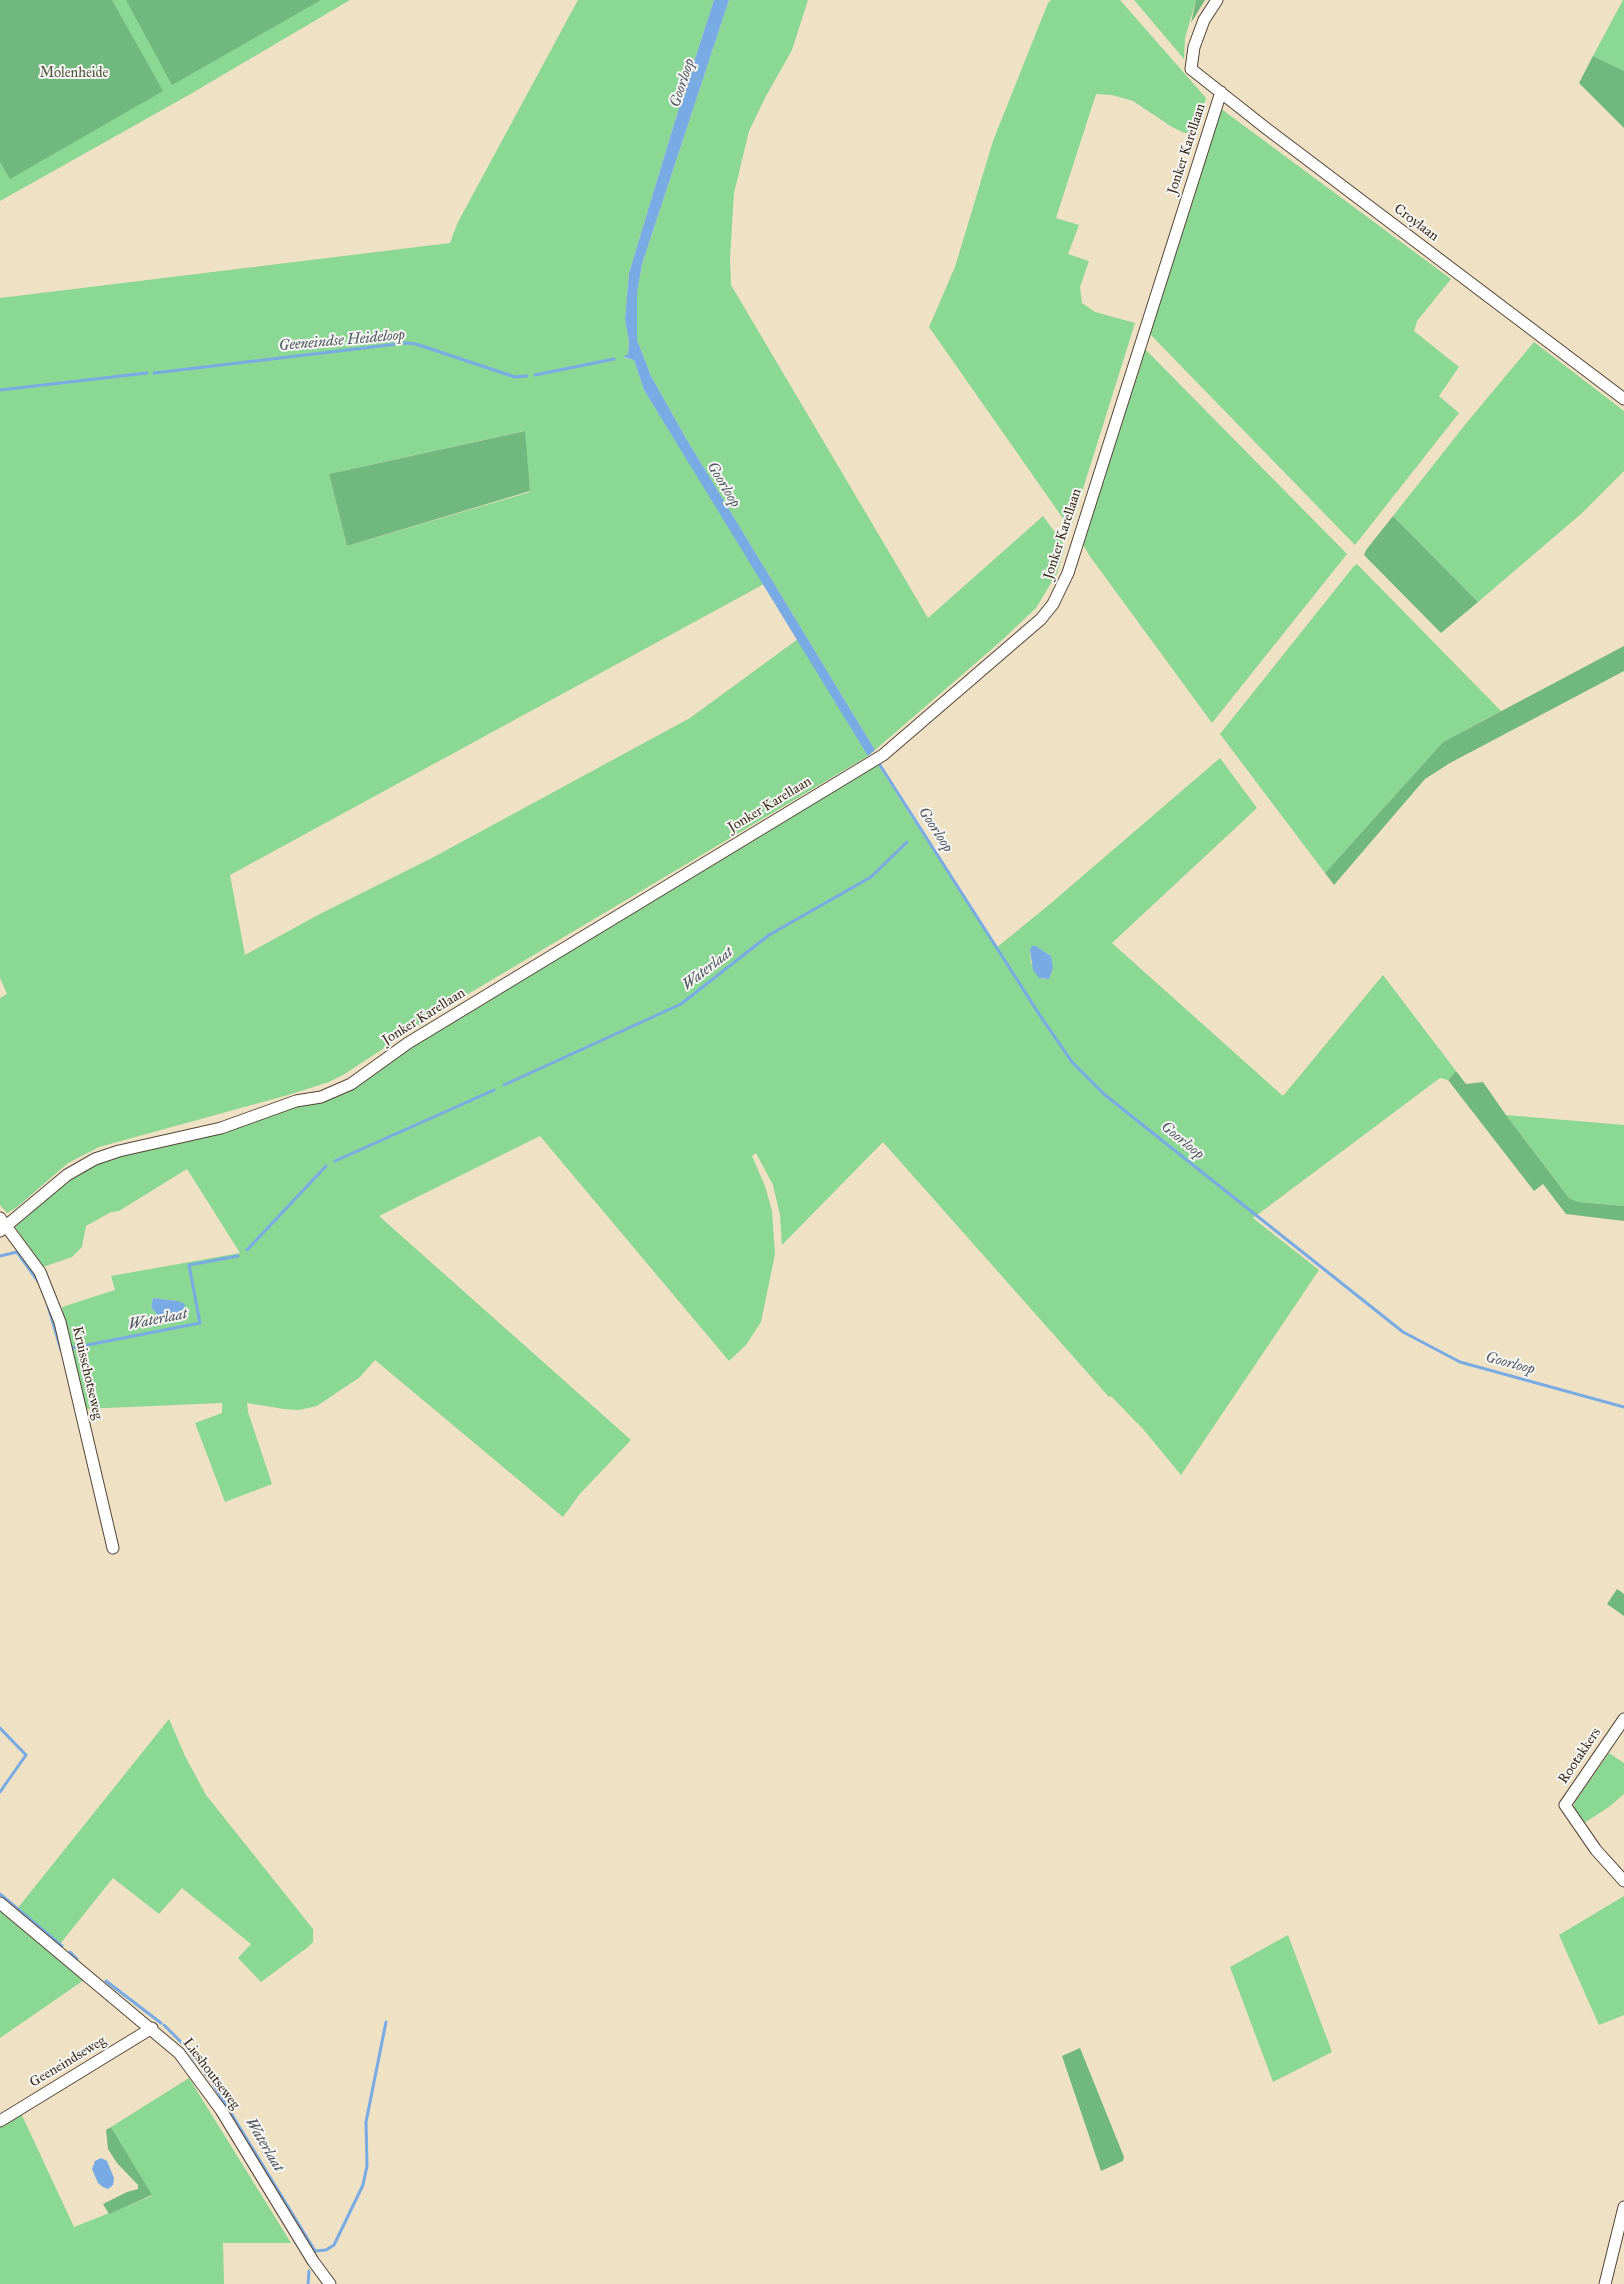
<!DOCTYPE html>
<html>
<head>
<meta charset="utf-8">
<style>
	body { margin:0 }
	canvas { display:block; background:#efe1c3 }
</style>
</head>
<body>
<canvas width="1624" height="2284"></canvas>
<script>
const c = document.querySelector('canvas').getContext('2d');
c.lineJoin = 'round';
function fill(path, color) { c.fillStyle = color; c.fill(path, 'evenodd'); }
const poly = rows => new Path2D(rows.map(r => 'M' + r).join(''));
function stroke(path, color, width, dash) { c.strokeStyle = color; c.lineWidth = width; c.lineCap = dash ? 'butt' : 'round'; c.setLineDash(dash || []); c.stroke(path); }
function label(font, color, halo, rows, align = 'center') {
  c.font = font + ' "IM FELL Great Primer",serif'; c.lineWidth = 4; c.setLineDash([]); c.textBaseline = 'middle'; c.strokeStyle = halo; c.fillStyle = color; for (const [text, x, y, turn = 0] of rows) {
    c.save(); c.translate(x, y); c.rotate((+turn || 0) * Math.PI / 180); c.textAlign = isNaN(turn) ? turn : align; if (halo) c.strokeText(text, 0, 0); c.fillText(text, 0, 0); c.restore();
  }
}
fill(poly([
	[0,0,350,0,187,96,0,201],
	[578,0,714,0,675,121,629,273,625,319,629,342,628,354,624,358,634,360,644,390,764,584,230,875,245,955,316,916,430,859,690,718,798,639,868,756,453,1003,343,1075,329,1082,288,1095,99,1147,68,1163,16,1208,7,1213,0,1205,0,998,7,994,0,978,0,298,450,243,458,222],
	[524,431,530,492,347,546,329,474],
	[729,0,808,0,792,50,766,96,749,131,734,193,730,258,731,285,928,618,1043,516,1065,546,1057,573,1036,608,1000,642,875,750,687,440,651,376,637,340,637,293,642,264],
	[1051,0,1120,0,1206,98,1195,135,1182,132,1172,127,1133,101,1112,95,1096,94,1056,218,1079,225,1068,254,1089,261,1080,287,1082,303,1095,312,1135,323,1071,527,1069,527,929,327,955,267,993,141,1048,3],
	[1134,0,1196,0,1185,38,1184,59],
	[1623,0,1624,0,1624,71,1593,56],
	[1220,108,1451,279,1417,321,1414,331,1459,367,1439,396,1459,413,1355,545,1148,332],
	[1534,342,1624,411,1624,471,1581,514,1478,602,1393,516,1468,421],
	[1143,347,1347,554,1212,723,1089,555,1081,541],
	[1357,564,1501,711,1443,742,1325,873,1220,734,1354,566],
	[1220,758,1257,808,1112,943,1283,1096,1383,975,1456,1071,1448,1080,1440,1078,1253,1218,1319,1270,1181,1475,1143,1429,1111,1396,1109,1397,883,1142,782,1245,780,1215,773,1185,756,1153,752,1156,765,1186,772,1211,775,1254,761,1322,746,1345,729,1361,540,1136,379,1216,631,1440,579,1495,563,1517,375,1360,360,1377,317,1406,299,1410,284,1409,247,1403,248,1412,272,1484,225,1502,195,1423,222,1413,222,1403,83,1409,62,1307,115,1290,111,1276,240,1253,187,1169,119,1211,111,1212,86,1226,82,1247,72,1257,43,1267,15,1227,75,1175,103,1162,309,1103,685,882,878,765,996,948,1050,904],
	[1036,946,1051,956,1052,972,1049,978,1042,979,1031,963,1030,950],
	[153,1298,178,1301,174,1320,160,1318,151,1307],
	[1506,1115,1624,1125,1624,1206,1578,1202,1569,1198],
	[169,1719,185,1756,206,1795,313,1929,313,1942,308,1947,261,1982,238,1958,251,1944,182,1888,159,1914,113,1878,60,1944,17,1909],
	[1609,1753,1624,1763,1624,1794,1609,1807,1581,1825,1573,1810,1575,1802],
	[1624,1896,1624,2015,1599,2025,1559,1935],
	[0,1911,84,1980,0,2038],
	[1288,1935,1332,2052,1273,2082,1230,1967],
	[189,2078,291,2243,223,2243,224,2284,0,2284,0,2121,19,2109,74,2227,152,2196,111,2127]
]), '#8bd794');
fill(poly([
	[0,0,112,0,163,91,10,179,0,162],
	[126,0,321,0,172,85],
	[1196,0,1205,0,1191,23],
	[1593,56,1624,71,1624,128,1579,83],
	[525,431,530,491,347,546,329,474],
	[1393,516,1478,602,1441,633,1364,555,1366,550],
	[1624,646,1624,671,1450,763,1425,779,1334,885,1325,873,1443,742],
	[1456,1071,1466,1084,1483,1082,1506,1115,1569,1198,1578,1202,1624,1206,1624,1221,1566,1214,1543,1184,1534,1191,1448,1080],
	[1617,1589,1624,1594,1624,1616,1607,1604],
	[1080,2048,1124,2157,1123,2161,1101,2171,1062,2056],
	[111,2127,152,2195,109,2214,103,2204,127,2192,138,2189,138,2185,117,2163,108,2149,106,2130]
]), '#70b87e');
fill(poly([
	[714,0,729,0,642,264,637,293,637,340,651,376,687,440,875,750,868,756,644,390,634,360,623,357,628,354,629,342,625,319,629,273,675,121],
	[1032,946,1036,946,1051,956,1053,968,1049,979,1039,978,1033,970,1030,950],
	[153,1298,178,1301,185,1304,183,1312,174,1320,160,1318,151,1307],
	[101,2158,107,2161,114,2178,113,2185,108,2189,103,2187,98,2183,92,2169,95,2161]
]), '#78aae3');
stroke(poly([
	[154,373,406,343,416,344,515,377,527,376],
	[535,375,614,359],
	[0,390,147,373],
	[878,762,1039,1014,1072,1062,1105,1095,1403,1332,1460,1362,1624,1407],
	[504,1085,681,1004,769,935,871,877,907,842],
	[335,1161,494,1090],
	[247,1250,326,1166],
	[0,1256,17,1252,40,1284],
	[48,1306,61,1350],
	[72,1348,200,1323,189,1265,238,1256],
	[0,1728,26,1755,0,1792],
	[0,1894,62,1946],
	[70,1952,77,1959],
	[106,1981,161,2023],
	[164,2025,183,2044],
	[190,2053,212,2082,315,2251],
	[315,2251,326,2250,334,2245,363,2185,367,2166,366,2122,386,2022],
	[308,2284,309,2271]
]), '#78aae3', 3);
const minor = poly([
	[1217,0,1204,20,1194,47,1191,69,1267,129,1624,399],
	[0,1218,40,1272,60,1322,113,1548],
	[0,1231,67,1175,95,1159,119,1151,221,1128,296,1101,321,1097,351,1084,408,1043,883,755,1041,619,1053,604,1068,573,1221,92],
	[1624,1719,1565,1805,1596,1850,1624,1881],
	[0,1903,179,2053,221,2110,313,2261,330,2284],
	[0,2121,152,2028],
	[1605,2284,1624,2207]
]);
stroke(minor, '#564537', 13);
stroke(minor, '#fff', 11);
label('14px', '#4f553c', '#f6f6f2', [
	["Molenheide",74,74]
]);
label('14px', '#3b2a1e', '#f6f6f2', [
	["Jonker Karellaan",1187,149,-72],
	["Croylaan",1416,223,37],
	["Jonker Karellaan",1063,534,-72],
	["Jonker Karellaan",770,805,-31],
	["Jonker Karellaan",424,1017,-32],
	["Kruisschotseweg",87,1373,77],
	["Rootakkers",1580,1756,-56],
	["Geeneindseweg",68,2062,-31],
	["Lieshoutseweg",211,2074,53]
]);
label('italic 15px', '#505763', '#f6f6f2', [
	["Goorloop",683,83,-72],
	["Geeneindse Heideloop",342,341,-5],
	["Goorloop",723,485,59],
	["Goorloop",935,830,57],
	["Waterlaat",708,969,-38],
	["Goorloop",1182,1141,39],
	["Waterlaat",158,1320,-11],
	["Goorloop",1510,1364,15],
	["Waterlaat",264,2145,59]
]);
</script>
</body>
</html>
